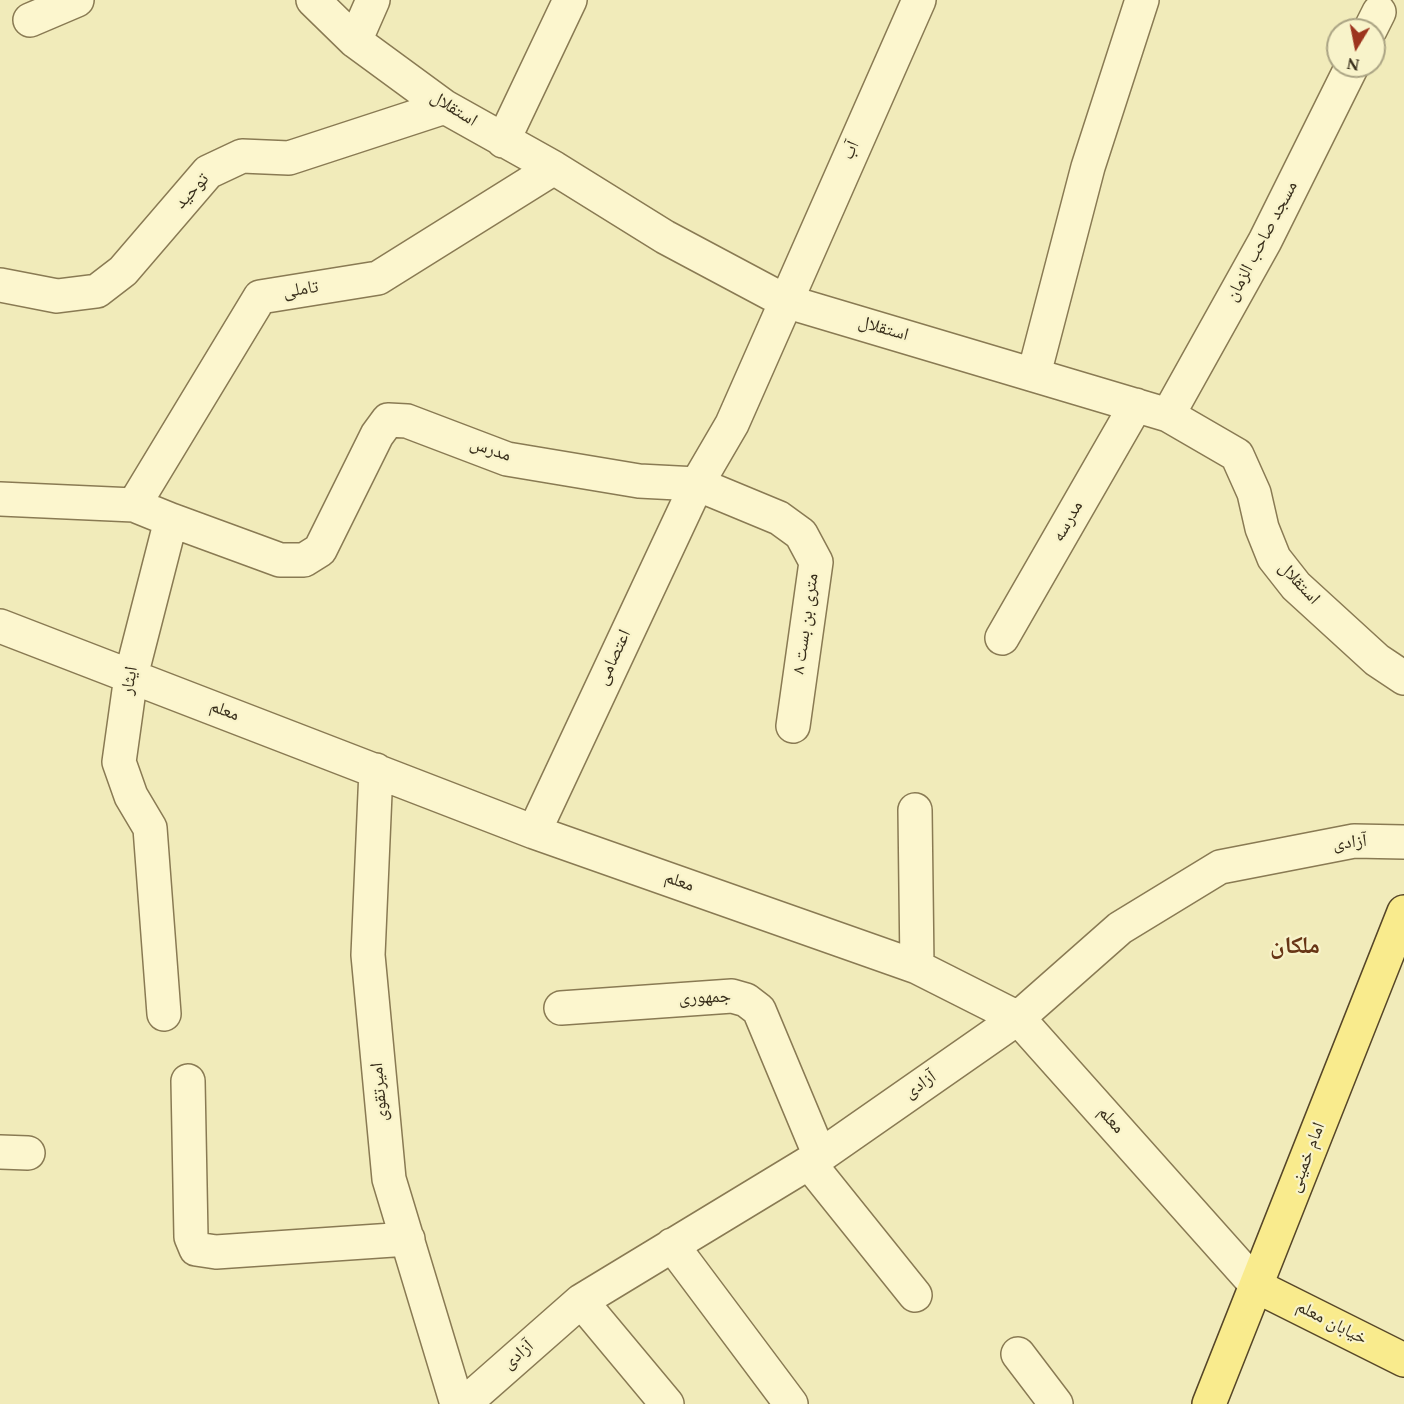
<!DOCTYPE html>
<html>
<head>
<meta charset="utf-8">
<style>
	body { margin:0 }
	#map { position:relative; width:1404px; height:1404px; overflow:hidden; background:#f1ebba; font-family:Spectral,serif }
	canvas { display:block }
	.north { position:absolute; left:1326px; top:18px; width:60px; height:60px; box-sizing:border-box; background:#f8f3ca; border:2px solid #aba484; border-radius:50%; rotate:190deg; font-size:16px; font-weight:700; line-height:24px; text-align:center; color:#372d1a }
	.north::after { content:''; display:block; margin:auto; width:21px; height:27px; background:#9d341e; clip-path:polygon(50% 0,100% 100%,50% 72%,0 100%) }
</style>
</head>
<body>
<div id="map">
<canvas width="1404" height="1404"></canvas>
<div class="north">N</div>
</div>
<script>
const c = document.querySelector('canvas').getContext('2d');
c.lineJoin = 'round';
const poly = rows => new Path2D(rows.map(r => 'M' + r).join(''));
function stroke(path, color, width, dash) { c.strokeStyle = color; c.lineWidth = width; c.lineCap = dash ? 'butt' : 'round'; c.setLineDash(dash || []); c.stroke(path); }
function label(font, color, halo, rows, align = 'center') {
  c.font = font + ' Spectral,"Noto Naskh Arabic",serif'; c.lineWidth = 4.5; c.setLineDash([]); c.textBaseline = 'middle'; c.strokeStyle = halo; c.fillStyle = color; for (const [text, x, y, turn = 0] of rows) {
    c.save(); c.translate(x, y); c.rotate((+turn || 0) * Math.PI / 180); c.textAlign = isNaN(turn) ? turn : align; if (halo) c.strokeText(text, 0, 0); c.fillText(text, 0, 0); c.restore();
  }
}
const minor = poly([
	[313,0,355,41,445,107,554,168,665,237,785,301,1168,415,1237,455,1254,493,1262,528,1274,558,1296,586,1377,660,1404,678],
	[30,20,77,0],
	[1370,30,1379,12],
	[355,41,373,0],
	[503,141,570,0],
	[0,285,57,296,97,291,123,271,208,172,242,156,289,158,445,107],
	[1034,374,1088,167,1142,0],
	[1168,415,1265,241,1352,66],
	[0,499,134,505,171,520,131,676,119,762,131,796,150,828,164,1014],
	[134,505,260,297,378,278,554,168],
	[171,520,280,560,304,560,320,550,377,435,388,420,407,421,507,459,639,481,697,484,732,424,919,0],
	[0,626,534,832,917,967,1018,1018,1258,1287],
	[1002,638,1136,405],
	[376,770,368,955,389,1179,457,1404],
	[915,810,917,967],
	[534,832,697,484,779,518,801,534,816,562,793,726],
	[561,1008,732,996,746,1000,759,1010,820,1156],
	[188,1081,191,1237,196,1249,216,1252,408,1239],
	[0,1152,28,1153],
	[809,1163,915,1295],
	[672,1245,791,1404],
	[581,1301,667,1404],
	[1018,1354,1056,1404],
	[464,1404,581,1301,820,1156,1018,1018,1120,928,1220,867,1354,841,1404,842]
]);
const major = poly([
	[1258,1287,1404,1360],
	[1209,1404,1404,912]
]);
stroke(minor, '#897a53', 36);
stroke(major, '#564628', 36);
stroke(minor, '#fcf6ce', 33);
stroke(major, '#f9eb8d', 33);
label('18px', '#372d1a', '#f8f3ca', [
	["استقلال",453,110,32],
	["آب",852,151,-66],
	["توحید",193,192,-47],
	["مسجد صاحب الزمان",1263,242,-62],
	["تاملی",301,291,-9],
	["استقلال",883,330,16],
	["مدرس",490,451,19],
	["مدرسه",1069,522,-60],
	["استقلال",1298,584,47],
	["۸ متری بن بست",807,624,-82],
	["اعتصامی",615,658,-65],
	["ایثار",131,681,-80],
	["معلم",224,712,21],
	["آزادی",1350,844,-6],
	["معلم",679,883,19],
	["جمهوری",705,999,-2],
	["آزادی",921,1086,-35],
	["امیرتقوی",381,1092,-95],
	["معلم",1110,1121,48],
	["امام خمینی",1308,1158,-69],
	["خیابان معلم",1331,1324,27],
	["آزادی",519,1356,-41]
]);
label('bold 24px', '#673515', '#f8f3ca', [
	["ملکان",1295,948]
]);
</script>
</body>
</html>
